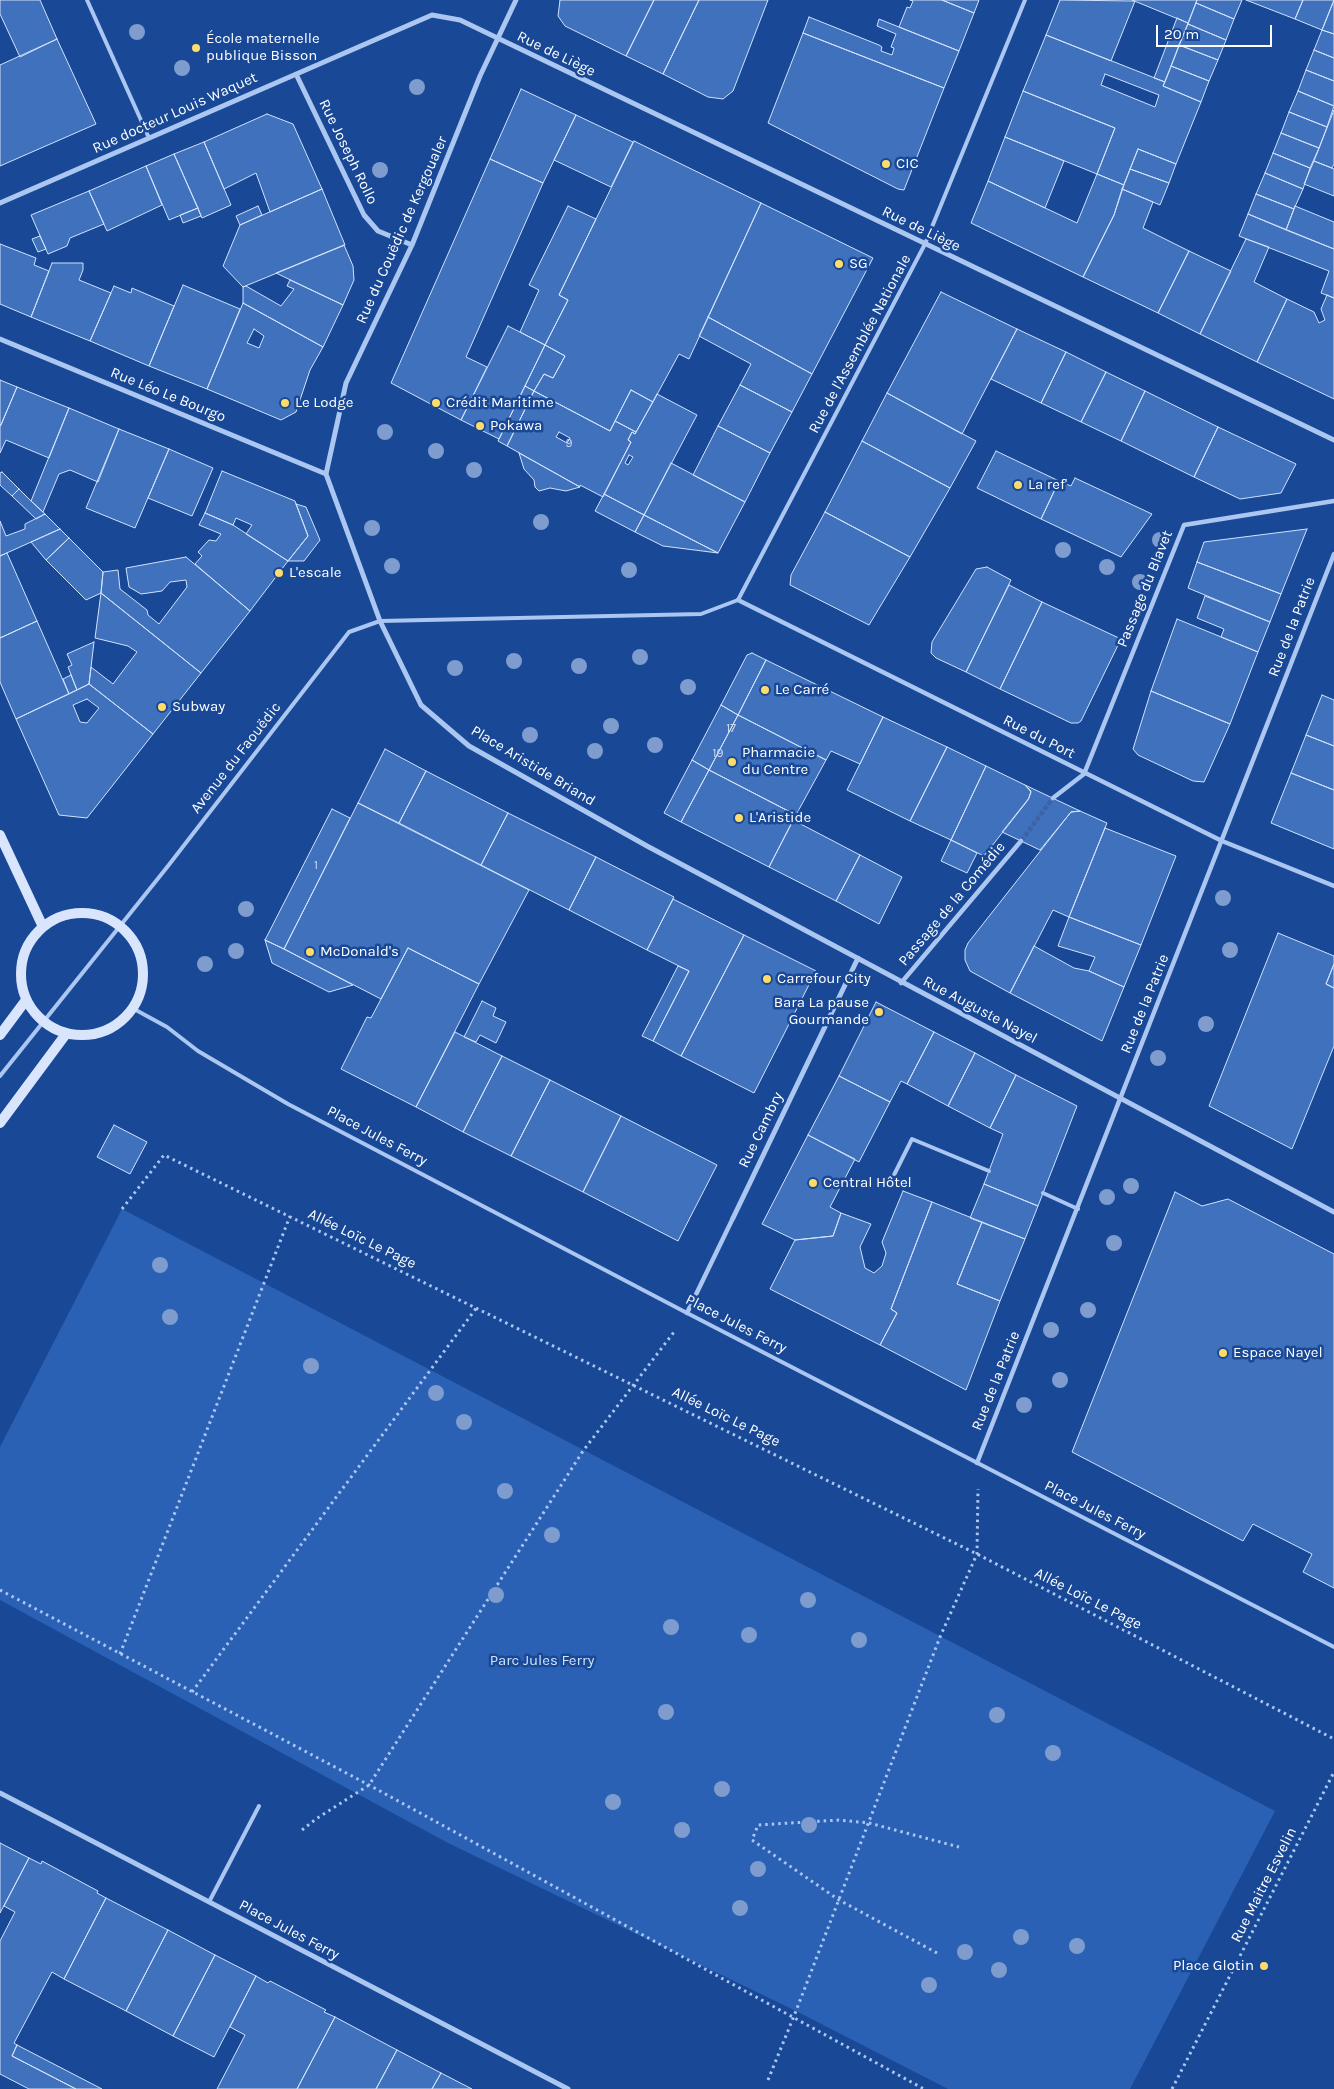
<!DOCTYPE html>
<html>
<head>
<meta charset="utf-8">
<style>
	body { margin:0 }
	#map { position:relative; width:1334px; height:2089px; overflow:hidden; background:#184896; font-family:Karla,sans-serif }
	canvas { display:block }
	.scale { position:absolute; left:1156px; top:25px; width:116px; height:22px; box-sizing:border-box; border:2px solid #fff; border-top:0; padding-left:6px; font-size:15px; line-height:18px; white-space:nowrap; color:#fff; -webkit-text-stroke:4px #184896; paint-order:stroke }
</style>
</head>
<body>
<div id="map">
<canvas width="1334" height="2089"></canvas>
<div class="scale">20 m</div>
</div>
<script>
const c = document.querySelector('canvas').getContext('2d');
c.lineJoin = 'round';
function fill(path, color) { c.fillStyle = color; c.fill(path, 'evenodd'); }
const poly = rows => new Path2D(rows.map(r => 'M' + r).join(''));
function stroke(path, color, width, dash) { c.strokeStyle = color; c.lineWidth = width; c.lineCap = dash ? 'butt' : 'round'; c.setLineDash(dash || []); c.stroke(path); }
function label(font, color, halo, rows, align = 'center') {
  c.font = font + ' Karla,sans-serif'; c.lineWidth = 5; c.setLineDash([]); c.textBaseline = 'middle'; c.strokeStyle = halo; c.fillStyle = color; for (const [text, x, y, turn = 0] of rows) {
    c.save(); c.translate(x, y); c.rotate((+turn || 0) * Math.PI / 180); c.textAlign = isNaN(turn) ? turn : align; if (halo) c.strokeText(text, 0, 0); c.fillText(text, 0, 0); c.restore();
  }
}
fill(poly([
	[122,1209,1275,1811,1130,2089,948,2089,796,2011,448,1843,0,1600,0,1447]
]), '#2b61b4');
const building = poly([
	[0,0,40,0,57,39,20,57,0,14,0,0],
	[560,0,654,0,626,56,565,26,558,16,560,0],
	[654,0,699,0,663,74,626,56,654,0],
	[699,0,768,0,733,91,723,99,708,97,663,74,699,0],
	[910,0,942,0,974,13,959,51,899,27,907,7,910,8,913,1,910,0],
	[942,0,979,0,974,13,942,0],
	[1060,0,1135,1,1111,61,1046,35,1060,0],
	[1132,0,1197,0,1188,23,1132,0],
	[1197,0,1242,0,1234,19,1196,3,1197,0],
	[1246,0,1303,0,1295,19,1246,0],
	[1303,0,1334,0,1322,30,1295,19,1303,0],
	[1334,0,1334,34,1322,30,1334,0],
	[1196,3,1234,19,1226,40,1188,24,1196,3],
	[809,17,879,45,882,47,881,51,892,55,894,48,891,47,896,34,877,26,879,19,959,51,944,88,803,33,809,17],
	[1177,18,1188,23,1165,82,1154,78,1177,18],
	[1188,24,1226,40,1218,60,1179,45,1188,24],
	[1322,30,1334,34,1334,58,1314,50,1322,30],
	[803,33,944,88,904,190,898,189,768,123,803,33],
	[1046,35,1165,82,1163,86,1201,102,1176,164,1138,149,1124,185,1097,174,1115,128,1023,91,1046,35],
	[1105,74,1159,95,1155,107,1101,85,1105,74],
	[57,39,96,124,0,166,0,65,57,39],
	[1179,45,1218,60,1209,81,1171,66,1179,45],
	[1314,50,1334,58,1334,81,1306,70,1314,50],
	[1171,66,1209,81,1201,102,1163,86,1171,66],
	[1306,70,1334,81,1334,106,1298,91,1306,70],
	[521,89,576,115,543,183,490,159,521,89],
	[1023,91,1115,128,1097,174,1005,137,1023,91],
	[1298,91,1334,106,1327,127,1289,112,1298,91],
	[1334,110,1334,164,1332,168,1314,161,1334,110],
	[1289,112,1327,127,1319,148,1281,133,1289,112],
	[267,114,293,124,322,189,270,212,256,173,224,189,204,142,267,114],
	[576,115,633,142,611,187,554,160,576,115],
	[1281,133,1319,148,1310,168,1273,153,1281,133],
	[1005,137,1064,161,1045,208,988,181,1005,137],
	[634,141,761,203,689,359,679,354,653,402,631,390,610,431,534,391,544,374,553,378,565,356,545,345,568,300,559,295,634,141],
	[204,142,231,205,202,218,174,154,204,142],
	[1138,149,1176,164,1169,183,1130,169,1138,149],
	[1273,153,1310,168,1303,189,1265,173,1273,153],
	[174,154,198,208,169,220,146,166,174,154],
	[490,159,543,183,466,357,487,367,461,420,391,383,490,159],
	[1314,161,1334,169,1334,196,1304,184,1314,161],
	[146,166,162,205,107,231,89,191,146,166],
	[1130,169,1169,183,1160,205,1122,189,1130,169],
	[1265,173,1303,189,1294,209,1256,194,1265,173],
	[1097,174,1124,185,1114,215,1083,277,971,223,988,181,1077,223,1097,174],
	[322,189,345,245,243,287,223,266,240,225,322,189],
	[1122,189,1153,202,1143,228,1189,251,1158,313,1083,277,1114,215,1122,189],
	[89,191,104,224,70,238,67,246,48,254,31,215,89,191],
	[1256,194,1294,209,1286,230,1248,214,1256,194],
	[761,203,873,258,812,374,708,317,761,203],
	[258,206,262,215,240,225,236,216,258,206],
	[568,206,596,219,559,295,568,300,545,345,520,332,539,290,529,285,568,206],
	[1295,206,1334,222,1334,249,1286,230,1295,206],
	[198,208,201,216,183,223,180,215,198,208],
	[1248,214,1334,249,1334,298,1321,293,1329,271,1239,236,1248,214],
	[40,236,46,249,38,252,32,239,40,236],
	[1246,239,1269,247,1254,282,1287,299,1257,362,1200,334,1246,239],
	[0,244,36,258,34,265,49,271,31,317,0,304,0,244],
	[344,245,353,266,354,280,343,305,276,273,344,245],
	[1189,251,1231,271,1200,334,1158,313,1189,251],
	[52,263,83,263,83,270,79,280,111,293,90,341,31,317,52,263],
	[290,280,343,305,323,347,243,303,243,287,246,286,281,306,294,289,287,286,290,280],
	[183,285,240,309,207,389,149,366,183,285],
	[114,286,131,293,132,288,174,306,149,366,90,341,114,286],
	[941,292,1017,329,962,434,887,393,941,292],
	[1327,295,1334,298,1334,399,1257,362,1287,299,1314,312,1319,323,1325,320,1321,309,1327,295],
	[243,303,323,347,310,370,296,412,281,420,207,389,243,303],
	[254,329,264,336,259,348,247,343,254,329],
	[708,317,812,374,792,412,740,385,751,364,699,336,708,317],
	[508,326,545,345,499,439,461,420,508,326],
	[1017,329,1066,352,1041,403,991,379,1017,329],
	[545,345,565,356,553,378,544,374,534,391,525,386,545,345],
	[1066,352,1106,372,1081,422,1041,403,1066,352],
	[1106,372,1145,391,1121,441,1081,422,1106,372],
	[0,380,17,387,1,425,0,425,0,380],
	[740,385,792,412,770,453,718,426,740,385],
	[525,386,534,391,507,446,498,441,525,386],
	[17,387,69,408,49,458,6,440,0,453,0,427,17,387],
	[631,390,653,402,636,432,615,421,631,390],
	[534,391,610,431,615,421,636,432,635,434,632,432,628,440,631,442,603,497,580,485,580,487,507,446,534,391],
	[559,432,570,438,567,443,556,437,559,432],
	[1145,391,1218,427,1194,477,1121,441,1145,391],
	[887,393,976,441,950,488,862,441,887,393],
	[657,394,697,415,644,515,604,494,631,442,628,440,632,432,635,434,657,394],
	[629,455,633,457,628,465,625,463,629,455],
	[69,408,119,429,98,482,70,470,59,474,43,512,31,501,69,408],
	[718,426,770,453,745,502,693,475,718,426],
	[1218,427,1296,464,1281,493,1240,499,1194,477,1218,427],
	[119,429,169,449,135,528,86,508,119,429],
	[862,441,950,488,910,557,825,512,862,441],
	[169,449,213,468,192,516,148,498,169,449],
	[996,451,1059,481,1041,519,977,488,996,451],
	[519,453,580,487,566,491,550,488,539,491,535,487,534,480,524,469,519,453],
	[671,463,745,502,718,553,644,515,671,463],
	[222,471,295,501,308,536,288,561,246,534,252,525,236,518,233,525,205,513,222,471],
	[2,472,19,489,12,496,0,485,0,473,2,472],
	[1075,478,1152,514,1121,557,1041,519,1059,481,1071,486,1075,478],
	[19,489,31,501,45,514,36,519,12,496,19,489],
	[604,494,644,515,635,532,595,511,604,494],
	[296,504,306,507,320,540,304,561,288,561,308,536,296,504],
	[825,512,910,557,869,625,790,585,791,575,825,512],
	[205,513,233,525,288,561,250,611,195,564,202,556,198,552,209,540,216,541,221,534,199,525,205,513],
	[45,514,60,529,0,556,0,521,6,536,25,529,25,524,45,514],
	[644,515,718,553,663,546,635,532,644,515],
	[60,529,69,538,46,560,31,542,60,529],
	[1307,529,1281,594,1197,562,1204,542,1307,529],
	[69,538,103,572,101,593,86,600,46,560,69,538],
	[7,553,37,621,0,638,0,556,7,553],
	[186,557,250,611,201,673,101,593,103,572,118,570,120,589,147,610,148,615,159,624,187,587,186,580,170,582,162,591,141,594,129,587,126,568,186,557],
	[1197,562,1281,594,1270,622,1188,588,1197,562],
	[987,567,1011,580,966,672,936,658,931,653,932,642,976,569,987,567],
	[1009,585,1042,602,1000,689,966,672,1009,585],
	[101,593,201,673,153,734,89,684,91,667,113,684,137,652,128,646,95,638,101,593],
	[1205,596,1270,622,1258,652,1221,637,1224,629,1197,618,1205,596],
	[1042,602,1121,639,1081,721,1078,723,1071,723,1000,689,1042,602],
	[1177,619,1258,652,1230,724,1151,691,1177,619],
	[37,621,69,694,16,719,0,682,0,638,37,621],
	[94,642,89,684,77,690,68,667,72,665,67,654,94,642],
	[752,653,766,660,738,715,721,705,747,655,752,653],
	[766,660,883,717,860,764,831,751,826,760,738,715,766,660],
	[71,675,77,690,69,694,63,679,71,675],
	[89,684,153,734,87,818,59,815,16,719,89,684],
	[87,699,99,708,87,723,80,722,73,705,87,699],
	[1151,691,1230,724,1204,782,1193,781,1138,755,1133,749,1151,691],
	[1322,695,1334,700,1334,746,1306,735,1322,695],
	[721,705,738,715,709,770,692,760,721,705],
	[738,715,826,760,796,815,709,770,738,715],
	[883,717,947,747,910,821,847,790,883,717],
	[1306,735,1334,746,1334,790,1291,773,1306,735],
	[947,747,986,766,951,840,910,821,947,747],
	[385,749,426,771,399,823,358,803,385,749],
	[692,760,709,770,681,822,664,813,692,760],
	[986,766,1025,785,1031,792,1028,800,984,856,951,840,986,766],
	[709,770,796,815,769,867,681,822,709,770],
	[426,771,508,813,481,865,399,823,426,771],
	[1291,773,1334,790,1334,849,1271,823,1291,773],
	[1025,785,1080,811,1071,812,1040,850,1002,832,1029,798,1031,791,1025,785],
	[358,803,529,890,479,984,408,948,381,999,284,949,358,803],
	[332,809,350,818,284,949,265,940,332,809],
	[1080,811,1107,823,1069,917,1053,910,1010,993,970,971,965,960,965,950,968,943,1071,812,1080,811],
	[508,813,596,857,569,910,481,865,508,813],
	[793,820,860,855,836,901,769,867,793,820],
	[1105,828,1176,856,1141,945,1069,917,1105,828],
	[951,840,977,853,967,873,941,861,951,840],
	[860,855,902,877,879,924,836,901,860,855],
	[596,857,674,897,647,950,569,910,596,857],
	[673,899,744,935,681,1056,653,1041,689,971,647,950,673,899],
	[1069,917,1141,945,1124,987,1089,971,1095,957,1058,946,1069,917],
	[1278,933,1334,956,1334,964,1326,984,1334,988,1334,1046,1292,1149,1209,1106,1278,933],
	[744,935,816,971,754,1093,681,1056,744,935],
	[265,940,284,949,353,985,329,992,272,963,265,940],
	[1034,946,1074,968,1089,971,1124,987,1102,1041,1010,993,1034,946],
	[408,948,479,984,416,1107,341,1069,367,1017,371,1018,408,948],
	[1334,964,1334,988,1326,984,1334,964],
	[678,966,689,971,653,1041,642,1036,678,966],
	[482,1001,496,1008,493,1016,506,1022,496,1043,480,1035,476,1042,464,1037,482,1001],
	[876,1002,934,1032,907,1084,901,1081,890,1102,839,1076,876,1002],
	[455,1032,502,1056,463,1132,416,1107,455,1032],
	[934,1032,975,1053,948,1106,907,1084,934,1032],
	[975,1053,1016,1075,990,1128,948,1106,975,1053],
	[502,1056,550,1080,511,1156,463,1132,502,1056],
	[1016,1075,1077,1106,1038,1206,984,1184,1003,1134,990,1128,1016,1075],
	[839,1076,890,1102,859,1162,808,1135,839,1076],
	[550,1080,621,1116,583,1192,511,1156,550,1080],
	[621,1116,717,1165,678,1241,583,1192,621,1116],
	[114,1125,147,1142,130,1174,97,1157,114,1125],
	[808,1135,855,1159,830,1207,841,1213,833,1236,795,1240,762,1224,808,1135],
	[984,1184,1038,1206,1025,1239,970,1218,984,1184],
	[903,1191,932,1202,891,1309,897,1313,880,1345,770,1289,795,1240,833,1236,841,1213,871,1224,860,1247,865,1268,874,1273,882,1266,886,1253,882,1242,903,1191],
	[1175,1192,1202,1206,1228,1199,1334,1254,1334,1588,1303,1572,1312,1554,1253,1524,1243,1541,1072,1452,1175,1192],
	[932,1202,982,1222,957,1284,1000,1301,966,1390,880,1345,897,1313,891,1309,932,1202],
	[982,1222,1025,1239,1000,1301,957,1284,982,1222],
	[0,1843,29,1858,0,1913,0,1843],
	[29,1858,41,1864,42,1861,98,1891,97,1893,106,1898,64,1979,52,1972,14,2043,17,2045,12,2056,76,2089,29,2089,0,2074,0,1941,15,1912,4,1906,29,1858],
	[106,1898,168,1930,126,2011,64,1979,106,1898],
	[168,1930,215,1955,173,2036,126,2011,168,1930],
	[215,1955,256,1976,214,2057,173,2036,215,1955],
	[256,1976,268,1983,270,1981,326,2010,324,2012,335,2017,297,2089,217,2089,245,2035,230,2027,256,1976],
	[335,2017,397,2050,376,2089,297,2089,335,2017],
	[17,2045,102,2089,76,2089,12,2056,17,2045],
	[397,2050,441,2073,432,2089,376,2089,397,2050],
	[441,2073,472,2089,432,2089,441,2073]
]);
fill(building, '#4071bd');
stroke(building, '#d1e2fc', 1);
stroke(poly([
	[1021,841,1053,798]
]), '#3b63a6', 4.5, [4.5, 2]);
stroke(poly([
	[122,1209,164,1155,977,1554,1334,1739],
	[0,1590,369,1785,924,2089],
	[120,1654,290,1216],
	[192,1692,477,1307],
	[302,1830,316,1819,369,1785,583,1451,674,1332],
	[937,1953,839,1900,752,1840,758,1825,839,1820,869,1823,959,1847],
	[768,2080,796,2011,940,1637,977,1554,978,1489],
	[1172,2089,1334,1772]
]), '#aac6f1', 3, [2.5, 4]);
stroke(poly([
	[87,0,149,138],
	[134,1009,167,1027,198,1051,288,1104,687,1313,1334,1647],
	[0,1076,168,866,349,632,380,621,701,614,738,600,925,244,1025,0],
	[890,1183,912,1139,989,1171],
	[1043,1193,1078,1209],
	[209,1902,259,1806]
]), '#aac6f1', 4);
stroke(poly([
	[738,600,1222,841,1334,886],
	[1053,798,1084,774,1184,525,1334,501],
	[901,983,1021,841],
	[687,1313,733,1218],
	[977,1463,1334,554]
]), '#aac6f1', 4.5);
stroke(poly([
	[296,74,364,215,378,231,412,245],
	[0,203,432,15,460,20,1334,440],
	[0,339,326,474],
	[326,474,380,621,421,705,469,746,647,846,1334,1212],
	[326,474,346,383,412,245,480,76,516,0],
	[733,1218,858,958],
	[0,1793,568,2089]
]), '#aac6f1', 5);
stroke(poly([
	[0,835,43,927],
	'21 974a61 61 0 1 1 122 0a61 61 0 1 1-122 0Z',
	[0,1035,26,1000],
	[0,1123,66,1034]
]), '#d8e5fc', 10);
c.fillStyle = '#7e9dce';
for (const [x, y] of [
	[137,32],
	[182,68],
	[417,87],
	[380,170],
	[385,432],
	[436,451],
	[474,470],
	[541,522],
	[372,528],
	[1160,540],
	[1063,550],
	[392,566],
	[1107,567],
	[629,570],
	[1140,582],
	[640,657],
	[514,661],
	[579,666],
	[455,668],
	[688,687],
	[611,726],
	[530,735],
	[655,745],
	[595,751],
	[1223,898],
	[246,909],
	[1230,950],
	[236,951],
	[205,964],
	[1206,1024],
	[1158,1058],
	[1131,1186],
	[1107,1197],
	[1114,1243],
	[160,1265],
	[1088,1310],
	[170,1317],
	[1051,1330],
	[311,1366],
	[1060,1380],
	[436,1393],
	[1024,1405],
	[464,1422],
	[505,1491],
	[552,1535],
	[496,1595],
	[808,1600],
	[671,1627],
	[749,1635],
	[859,1640],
	[666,1712],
	[997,1715],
	[1053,1753],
	[722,1789],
	[613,1802],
	[809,1825],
	[682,1830],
	[758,1869],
	[740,1908],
	[1021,1937],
	[1077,1946],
	[965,1952],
	[999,1970],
	[929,1985]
]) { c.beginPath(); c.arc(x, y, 8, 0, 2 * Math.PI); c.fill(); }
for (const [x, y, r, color] of [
	[196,48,5,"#ffdc69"],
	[886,164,5,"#ffdc69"],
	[839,264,5,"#ffdc69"],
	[285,403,5,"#ffdc69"],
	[436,403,5,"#ffdc69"],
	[480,426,5,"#ffdc69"],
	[1018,485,5,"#ffdc69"],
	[279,573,5,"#ffdc69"],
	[765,690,5,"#ffdc69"],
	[162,707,5,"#ffdc69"],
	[732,762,5,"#ffdc69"],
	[739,818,5,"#ffdc69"],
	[310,952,5,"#ffdc69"],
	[767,979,5,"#ffdc69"],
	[879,1012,5,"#ffdc69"],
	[813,1183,5,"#ffdc69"],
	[1223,1353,5,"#ffdc69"],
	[1264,1966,5,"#ffdc69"]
]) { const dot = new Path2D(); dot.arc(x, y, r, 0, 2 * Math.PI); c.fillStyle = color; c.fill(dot); stroke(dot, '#184896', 2); }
label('12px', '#cfdcee', null, [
	["9",569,444],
	["17",731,729],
	["19",718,754],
	["1",316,866]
]);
label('15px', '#fff', '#184896', [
	["École maternelle",206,39],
	["publique Bisson",206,56],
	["CIC",896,164],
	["SG",849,264],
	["Le Lodge",295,403],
	["Crédit Maritime",446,403],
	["Pokawa",490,426],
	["La ref'",1028,485],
	["L'escale",289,573],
	["Le Carré",775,690],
	["Subway",172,707],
	["Pharmacie",742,753],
	["du Centre",742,770],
	["L'Aristide",749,818],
	["McDonald's",320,952],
	["Carrefour City",777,979],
	["Bara La pause",869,1003,"right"],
	["Gourmande",869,1020,"right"],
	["Central Hôtel",823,1183],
	["Espace Nayel",1233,1353],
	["Place Glotin",1254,1966,"right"]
], 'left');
label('15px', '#fff', '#184896', [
	["Rue de Liège",556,54,26],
	["Rue docteur Louis Waquet",175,113,-24],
	["Rue Joseph Rollo",348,152,64],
	["Rue de Liège",921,229,26],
	["Rue du Couëdic de Kergoualer",402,230,-66],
	["Rue de l'Assemblée Nationale",860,344,-62],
	["Rue Léo Le Bourgo",168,395,22],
	["Passage du Blavet",1145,589,-68],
	["Rue de la Patrie",1292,627,-69],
	["Rue du Port",1039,737,27],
	["Avenue du Faouëdic",236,758,-52],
	["Place Aristide Briand",533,766,31],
	["Passage de la Comédie",952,904,-50],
	["Rue de la Patrie",1145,1004,-68],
	["Rue Auguste Nayel",980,1010,28],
	["Rue Cambry",761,1130,-64],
	["Place Jules Ferry",377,1136,28],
	["Allée Loïc Le Page",362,1239,26],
	["Place Jules Ferry",736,1324,27],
	["Rue de la Patrie",996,1381,-68],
	["Allée Loïc Le Page",726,1417,26],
	["Place Jules Ferry",1095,1510,27],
	["Allée Loïc Le Page",1088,1599,27],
	["Rue Maitre Esvelin",1264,1885,-63],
	["Place Jules Ferry",289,1930,28]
]);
label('15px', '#d1e2fc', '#184896', [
	["Parc Jules Ferry",542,1661]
]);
</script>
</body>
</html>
